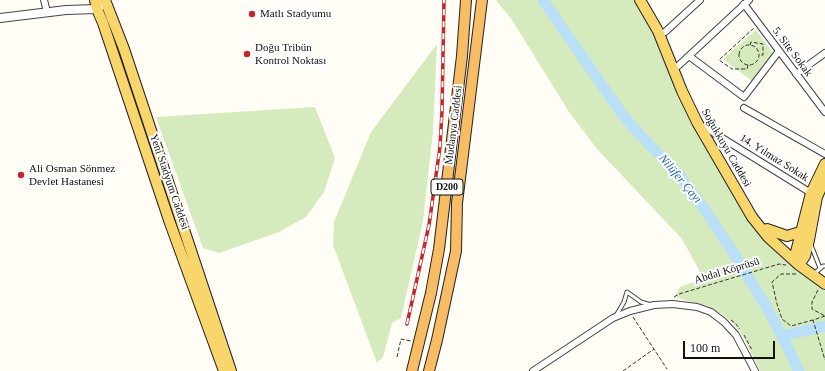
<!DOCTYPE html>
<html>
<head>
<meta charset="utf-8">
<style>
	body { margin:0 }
	#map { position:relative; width:825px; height:371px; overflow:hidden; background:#fffdf5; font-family:"Times New Roman",serif }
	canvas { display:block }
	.scale { position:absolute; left:683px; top:341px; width:92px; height:18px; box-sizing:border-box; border:2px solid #111; border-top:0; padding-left:5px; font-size:12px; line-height:14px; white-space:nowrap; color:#111; -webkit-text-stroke:3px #fff; paint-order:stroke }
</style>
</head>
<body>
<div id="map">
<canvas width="825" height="371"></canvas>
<div class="scale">100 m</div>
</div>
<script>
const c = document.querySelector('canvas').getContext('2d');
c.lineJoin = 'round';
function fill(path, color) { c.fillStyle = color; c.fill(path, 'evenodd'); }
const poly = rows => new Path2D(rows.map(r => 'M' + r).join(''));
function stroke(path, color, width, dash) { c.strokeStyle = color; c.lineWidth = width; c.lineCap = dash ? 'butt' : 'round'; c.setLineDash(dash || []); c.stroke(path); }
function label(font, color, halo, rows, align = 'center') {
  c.font = font + ' "Times New Roman",serif'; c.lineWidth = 4; c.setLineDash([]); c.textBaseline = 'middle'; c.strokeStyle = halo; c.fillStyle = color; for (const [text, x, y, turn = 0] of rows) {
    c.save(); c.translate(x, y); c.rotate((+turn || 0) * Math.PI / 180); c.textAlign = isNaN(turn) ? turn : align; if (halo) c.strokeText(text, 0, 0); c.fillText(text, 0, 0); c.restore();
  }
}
fill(poly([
	[496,0,638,0,715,162,786,258,825,291,825,371,760,371,744,338,734,324,722,314,707,306,681,299,675,296,680,287,702,279,698,268,682,239,597,149,569,112,512,20],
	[756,30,774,54,752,81,723,59],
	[437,44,433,131,423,221,401,318,392,323,383,357,377,363,333,245,334,222,371,132],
	[315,107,335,158,324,192,306,217,279,232,219,253,203,248,156,117]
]), '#d5ebbd');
stroke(poly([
	[543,0,622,114,642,137,680,176,705,210,731,249,766,306,782,336,799,371],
	[782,336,825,326]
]), '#b9e0f7', 11);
const service = poly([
	[811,245,820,268],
	[815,273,823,266,825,266],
	[617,314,624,302,627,292,641,302,651,305]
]);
const minor = poly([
	[44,0,47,12],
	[744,4,825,112],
	[665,32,700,0],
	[689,56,744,97,779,51],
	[678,66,749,0],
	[796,74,825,53],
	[744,108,825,154],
	[706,128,811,193],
	[533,371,613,318,630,311,654,305,673,304,697,307,711,312,724,322,736,335,755,371]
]);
const tertiary = poly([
	[0,18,66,10,97,9,102,5]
]);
const primary = poly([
	[95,0,97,9,103,23,170,223,224,371],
	[105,0,124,49,231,371],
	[640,0,658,31,682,91,697,122,752,217,768,237,799,265,825,284],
	[767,229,787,236,800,232],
	[793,259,795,256,811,193,825,164],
	[799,265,805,256,809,240,817,197,825,179]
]);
const trunk = poly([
	[412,371,431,293,439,249,462,56,466,0],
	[429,371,437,340,456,251,457,203,482,0]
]);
stroke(service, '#444', 5);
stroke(minor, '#444', 8);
stroke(tertiary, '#444', 10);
stroke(primary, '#222', 12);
stroke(trunk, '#222', 12);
stroke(poly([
	'739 55a10 10 0 1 1 20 0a10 10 0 1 1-20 0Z',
	[750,45,751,42,763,44,763,55,760,55],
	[748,65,747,69,732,69,719,60,754,28],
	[796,274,781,274,772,282,777,304,782,319,791,326,813,320],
	[818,290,812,302,812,309,825,316],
	[674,297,679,294,779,264,786,265],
	[825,316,813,320,825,360],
	[633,317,667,369],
	[731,320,735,323,740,329],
	[744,335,752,350],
	[397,357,401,339,411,341],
	[623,371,654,349]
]), '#333', 1, [4, 2]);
stroke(service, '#fff', 3);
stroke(minor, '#fff', 6);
stroke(tertiary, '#fff', 8);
stroke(primary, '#f9d66b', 10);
stroke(trunk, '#f7bc64', 10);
const rail = poly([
	[407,324,429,225,440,147,442,111,444,0]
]);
stroke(rail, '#c4262e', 3.5);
stroke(rail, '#fff', 2, [6]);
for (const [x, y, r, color] of [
	[252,14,4,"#c4262e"],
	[247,54,4,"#c4262e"],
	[21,175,4,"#c4262e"]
]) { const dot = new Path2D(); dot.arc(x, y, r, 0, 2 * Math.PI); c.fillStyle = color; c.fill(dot); stroke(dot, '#fff', 1.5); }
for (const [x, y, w] of [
	[447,187,32]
]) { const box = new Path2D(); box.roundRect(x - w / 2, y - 8, w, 16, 3); c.fillStyle = '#fff'; c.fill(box); stroke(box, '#111', 1); }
label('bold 10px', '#111', null, [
	["D200",447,187]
]);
label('11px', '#111', '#fff', [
	["Matlı Stadyumu",260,14],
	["Doğu Tribün",255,48],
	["Kontrol Noktası",255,61],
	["Ali Osman Sönmez",29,169],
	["Devlet Hastanesi",29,182]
], 'left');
label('11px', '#111', '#fff', [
	["5. Site Sokak",792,52,53],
	["Mudanya Caddesi",454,125,-83],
	["Soğukkuyu Caddesi",726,148,60],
	["14. Yılmaz Sokak",774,158,32],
	["Yeni Stadyum Caddesi",169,182,71],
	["Abdal Köprüsü",727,271,-17]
]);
label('italic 12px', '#1768a6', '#fff', [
	["Nilüfer Çayı",680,179,50]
]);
</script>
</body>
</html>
